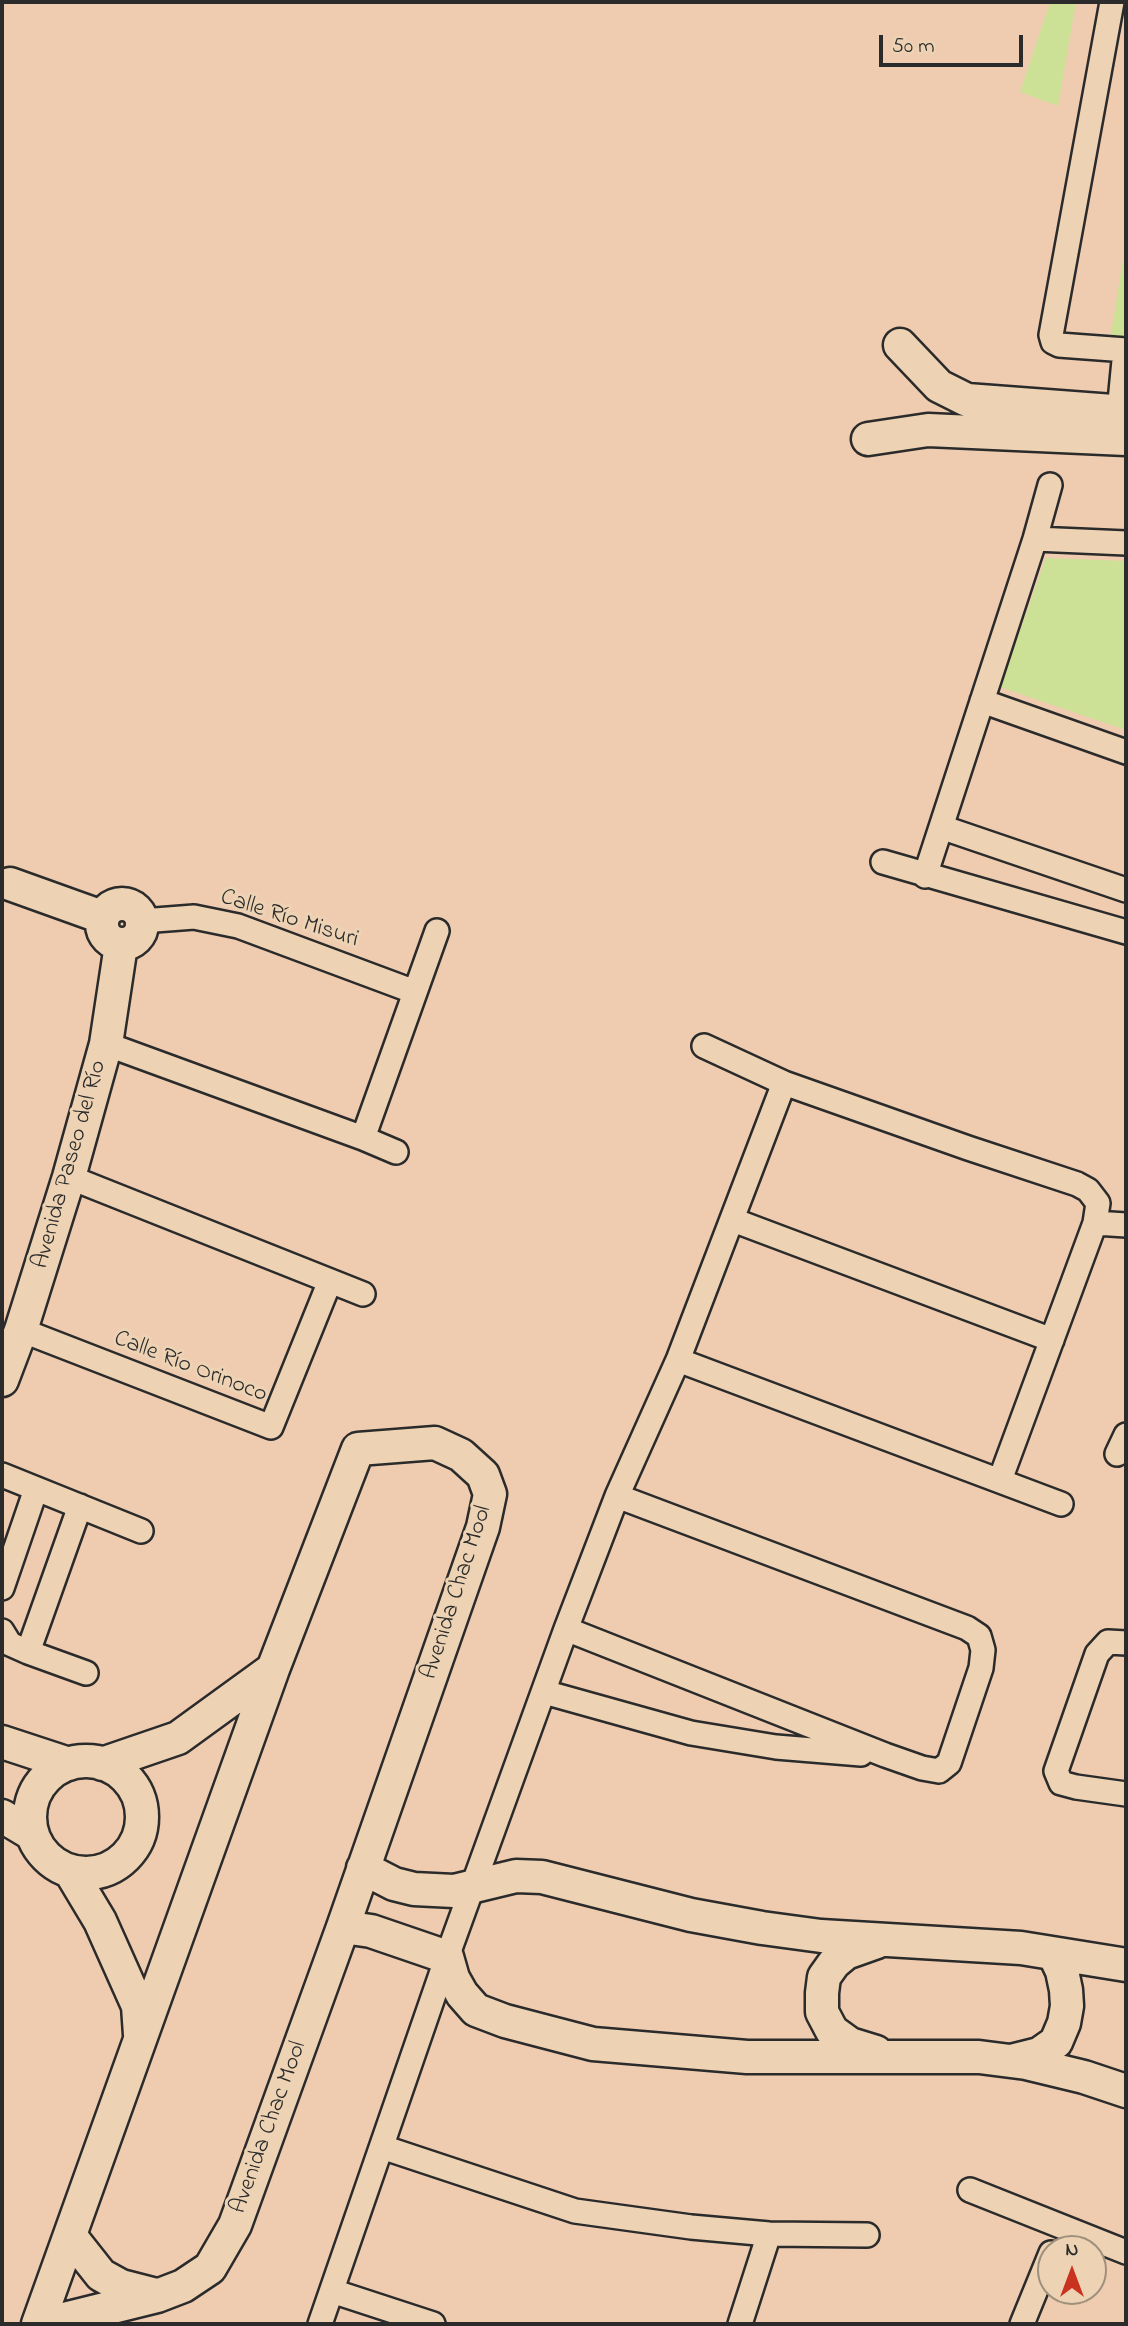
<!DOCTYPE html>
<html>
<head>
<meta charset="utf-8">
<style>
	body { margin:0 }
	#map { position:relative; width:1128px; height:2326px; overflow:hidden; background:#efccb0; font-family:"Indie Flower",sans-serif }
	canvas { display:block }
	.frame { position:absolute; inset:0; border:4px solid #2b2b2b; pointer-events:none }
	.north { position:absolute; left:1037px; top:2235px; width:70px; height:70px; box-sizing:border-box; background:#edd3b4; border:2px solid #9f907d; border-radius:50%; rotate:0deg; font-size:19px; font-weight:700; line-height:28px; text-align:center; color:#2b2b2b }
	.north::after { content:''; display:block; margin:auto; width:24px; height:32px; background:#c8321e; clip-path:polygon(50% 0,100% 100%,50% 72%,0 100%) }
	.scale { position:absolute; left:879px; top:35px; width:144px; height:32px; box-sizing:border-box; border:4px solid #2b2b2b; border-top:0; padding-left:9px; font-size:21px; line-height:24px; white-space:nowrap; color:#2b2b2b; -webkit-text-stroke:5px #edd3b4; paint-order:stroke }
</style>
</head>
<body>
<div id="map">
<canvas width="1128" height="2326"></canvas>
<div class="frame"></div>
<div class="north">N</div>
<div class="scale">50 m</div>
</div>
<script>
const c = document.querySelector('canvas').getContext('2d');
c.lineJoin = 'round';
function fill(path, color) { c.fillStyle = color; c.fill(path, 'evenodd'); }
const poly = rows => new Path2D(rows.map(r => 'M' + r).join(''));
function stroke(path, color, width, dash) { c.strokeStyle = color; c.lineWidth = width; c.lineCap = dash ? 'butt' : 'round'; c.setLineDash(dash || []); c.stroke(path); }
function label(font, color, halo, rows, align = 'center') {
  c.font = font + ' "Indie Flower",sans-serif'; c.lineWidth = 6; c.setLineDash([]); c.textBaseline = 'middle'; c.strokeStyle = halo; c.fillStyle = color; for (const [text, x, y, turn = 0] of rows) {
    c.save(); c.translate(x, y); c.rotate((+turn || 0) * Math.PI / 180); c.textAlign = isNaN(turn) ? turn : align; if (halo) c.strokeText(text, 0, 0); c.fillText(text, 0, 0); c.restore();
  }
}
fill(poly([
	[1050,2,1076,2,1058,106,1020,92],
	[1126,241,1126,343,1110,340],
	[1046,558,1126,561,1126,730,1000,687]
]), '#cce196');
const street = poly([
	[1112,2,1051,335,1053,342,1059,345,1126,350],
	[1119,412,1125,350],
	[1035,539,1126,543],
	[982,701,1126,752],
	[941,827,1126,890],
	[883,862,1126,932],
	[925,876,1035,539,1050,485],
	[142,921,194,917,238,926,415,992],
	[106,1044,363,1138,396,1152],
	[704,1046,784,1083,968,1148,1077,1184,1088,1190,1098,1203,1095,1223,1000,1480],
	[363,1138,437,931],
	[69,1177,363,1294],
	[733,1220,1052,1340],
	[1095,1223,1126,1225],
	[21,1330,271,1427,330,1281],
	[678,1360,1061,1504],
	[1117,1454,1126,1435],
	[2,1475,141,1531],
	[2,1588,36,1489],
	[566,1629,885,1755,922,1768,939,1771,949,1763,981,1668,983,1650,979,1636,967,1628,617,1496],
	[2,1631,10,1644,28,1652,80,1506],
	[1126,1643,1108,1642,1097,1654,1056,1771,1061,1783,1076,1787,1126,1794],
	[28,1652,86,1673],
	[544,1692,691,1733,776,1747,861,1754],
	[382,2147,575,2211,691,2227,769,2234,867,2235],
	[970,2190,1126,2252],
	[332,2291,433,2324],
	[320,2324,447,1957,566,1629,617,1496,678,1360,784,1083],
	[740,2324,769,2234],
	[1022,2324,1051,2253]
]);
const secondary = poly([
	[900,345,939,386,967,400,1126,412],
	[868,439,928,430,1126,439],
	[10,884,102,917],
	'102 924a20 20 0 1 1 40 0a20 20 0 1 1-40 0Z',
	[2,1380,21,1330,69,1177,106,1044,121,945],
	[2,1742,69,1764],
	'30 1817a56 56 0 1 1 112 0a56 56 0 1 1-112 0Z',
	[102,1764,178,1738,273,1669],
	[2,1816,32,1834],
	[363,1868,394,1884,414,1889,454,1891,516,1876,542,1877,691,1915,762,1928,821,1936,1021,1948,1126,1965],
	[70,1871,100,1921,138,2006,140,2035],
	[343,1927,371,1931,447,1957,453,1978,462,1994,476,2010,505,2021,593,2044,747,2057,979,2057,1026,2063,1084,2077,1126,2091],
	[876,2052,850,2044,832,2031,822,2012,822,1993,824,1977,834,1963,846,1953,877,1942],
	[1011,2061,1039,2054,1056,2042,1064,2023,1067,2006,1066,1990,1062,1971,1054,1954],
	[71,2237,101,2275,121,2286,156,2295],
	[38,2324,273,1669,358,1449,435,1443,461,1455,483,1475,490,1494,483,1527,343,1927,235,2225,210,2268,183,2286,157,2296,44,2324]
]);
stroke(street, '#2b2b2b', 28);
stroke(secondary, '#2b2b2b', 37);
stroke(street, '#edd3b4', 23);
stroke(secondary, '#edd3b4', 32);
label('24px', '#2b2b2b', '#edd3b4', [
	["Calle Río Misuri",289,920,18],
	["Avenida Paseo del Río",71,1165,-74],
	["Calle Río Orinoco",190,1368,21],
	["Avenida Chac Mool",458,1593,-72],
	["Avenida Chac Mool",270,2128,-70]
]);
</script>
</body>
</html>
